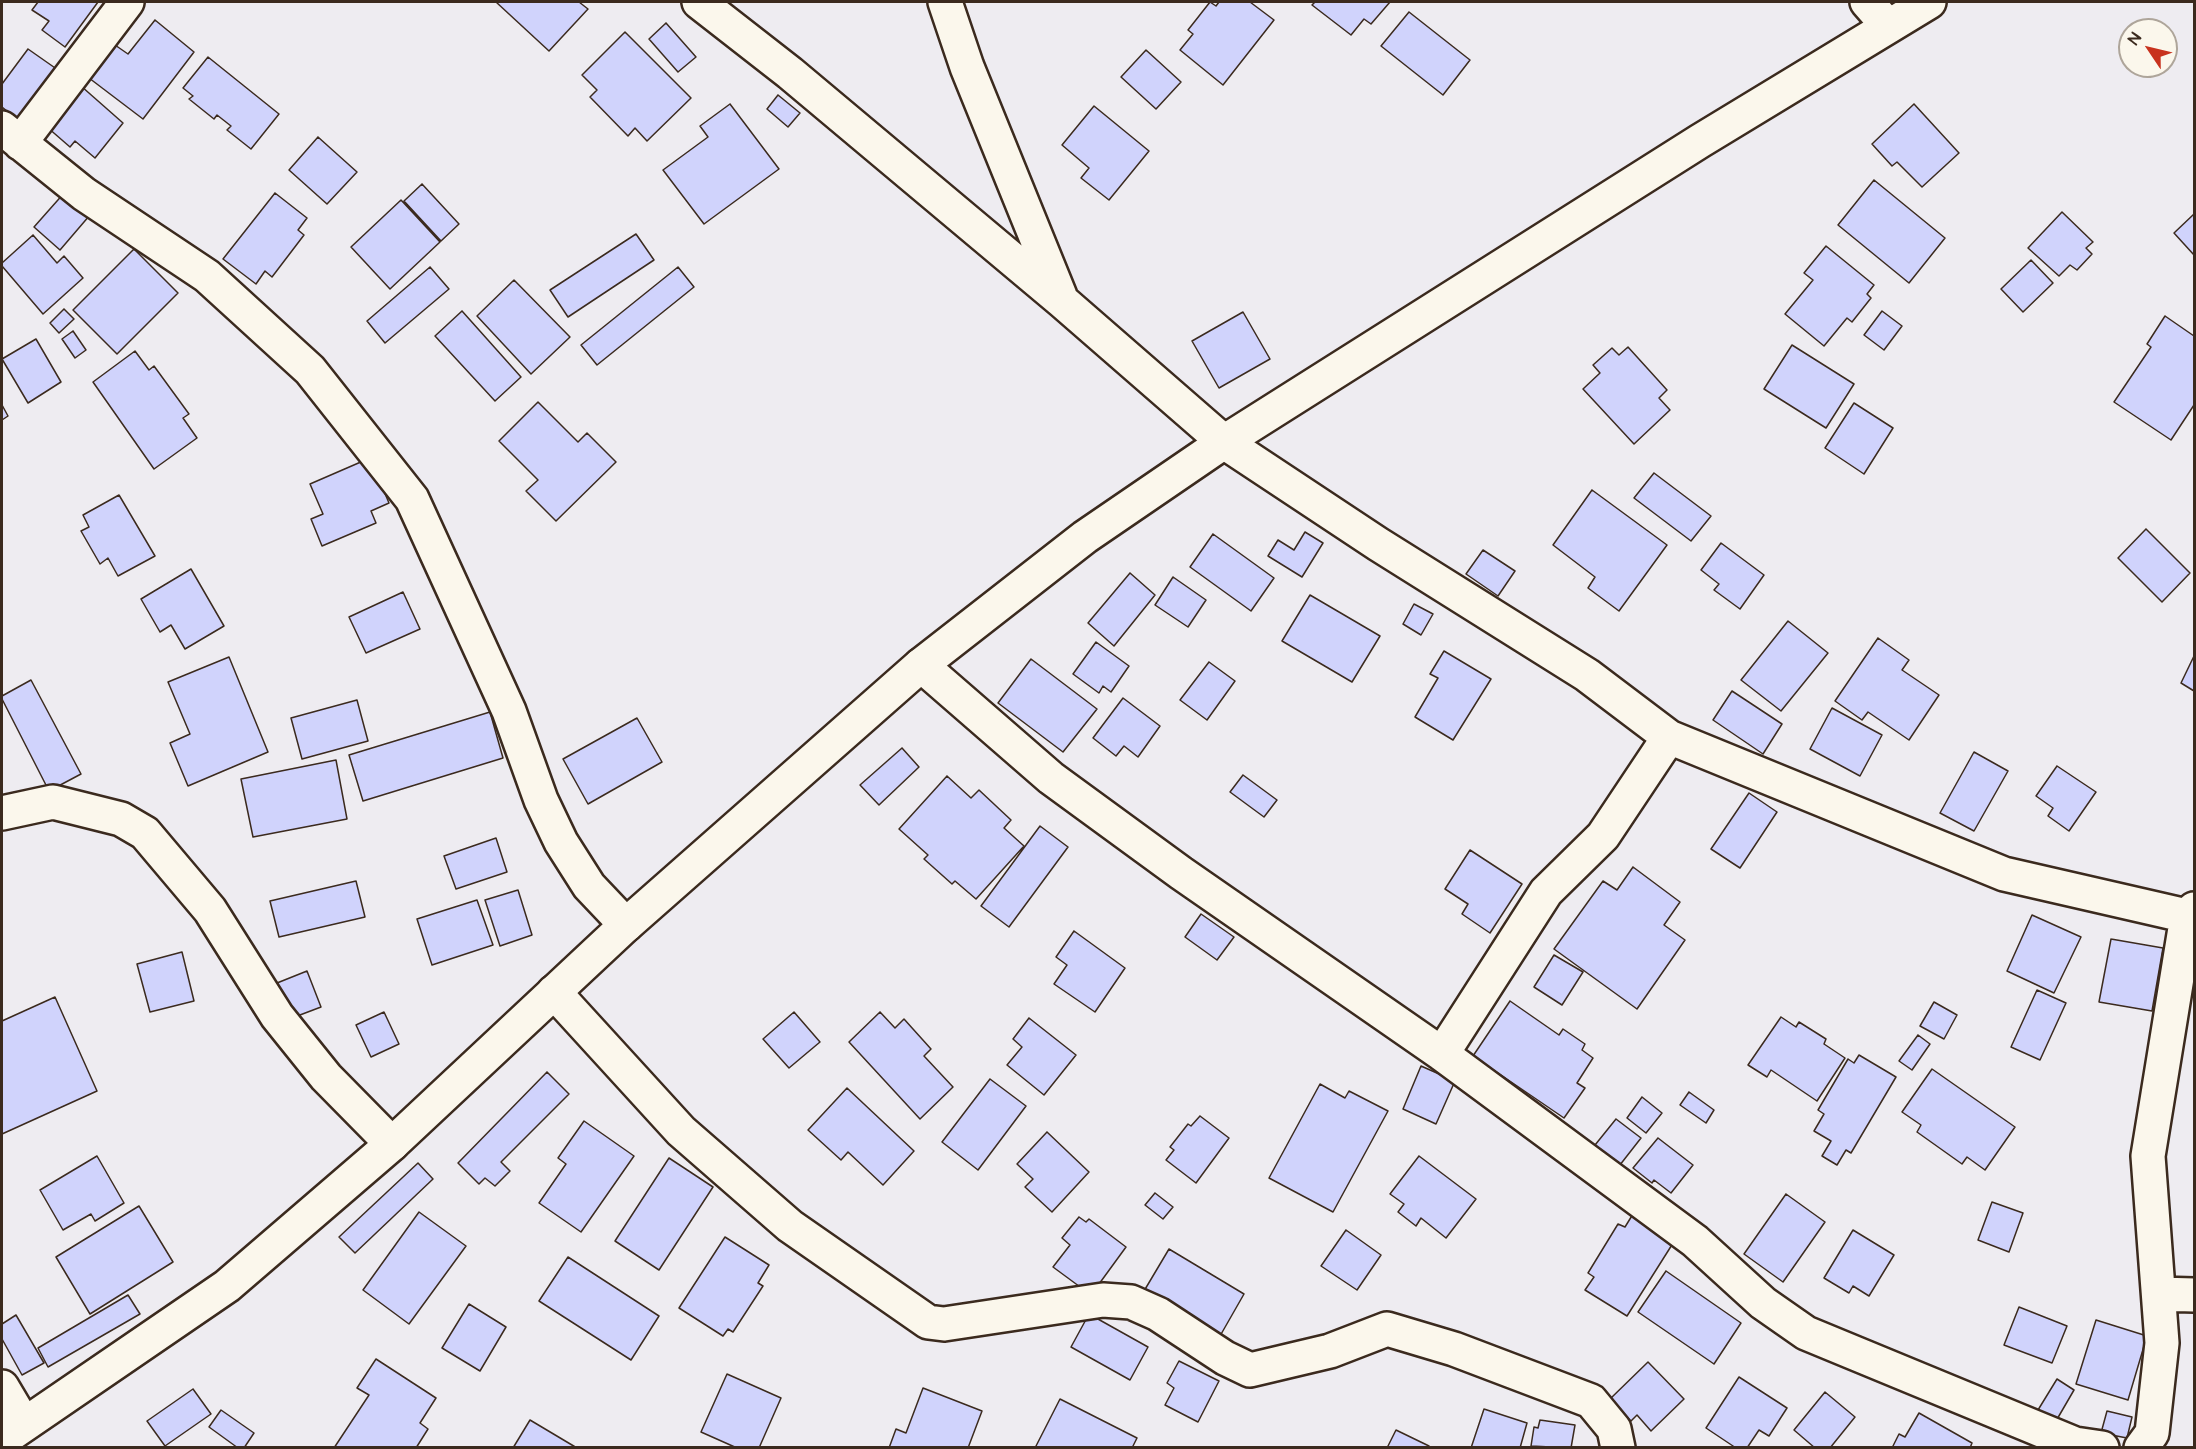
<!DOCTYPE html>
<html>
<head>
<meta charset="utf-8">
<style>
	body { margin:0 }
	#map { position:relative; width:2196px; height:1449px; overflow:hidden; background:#eeecf1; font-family:"Architects Daughter",sans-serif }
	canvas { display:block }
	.frame { position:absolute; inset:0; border:3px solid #3b2a1e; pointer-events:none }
	.north { position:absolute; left:2118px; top:18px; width:60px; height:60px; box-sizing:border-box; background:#fbf7ec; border:2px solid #aea59a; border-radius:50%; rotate:305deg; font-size:16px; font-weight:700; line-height:24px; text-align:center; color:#3b2a1e }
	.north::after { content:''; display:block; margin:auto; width:21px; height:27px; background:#c8321e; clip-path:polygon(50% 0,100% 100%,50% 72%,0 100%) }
</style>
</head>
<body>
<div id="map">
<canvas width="2196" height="1449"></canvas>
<div class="frame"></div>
<div class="north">N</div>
</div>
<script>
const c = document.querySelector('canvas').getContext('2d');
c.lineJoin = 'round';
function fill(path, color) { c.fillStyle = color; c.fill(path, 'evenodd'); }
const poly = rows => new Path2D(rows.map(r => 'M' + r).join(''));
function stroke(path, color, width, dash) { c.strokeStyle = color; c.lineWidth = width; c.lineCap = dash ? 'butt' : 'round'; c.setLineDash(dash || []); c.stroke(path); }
const building = poly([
	[38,2,98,2,65,47,42,30,49,21,32,10,38,2],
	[496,2,579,2,588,9,549,51,496,2],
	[1210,2,1216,6,1219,2,1250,2,1274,20,1223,85,1180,50,1193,34,1188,30,1210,2],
	[1315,2,1390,2,1371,24,1364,19,1351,35,1312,5,1315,2],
	[1409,12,1470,60,1443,95,1381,46,1409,12],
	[155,20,194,52,143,119,89,78,115,45,128,54,155,20],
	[666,23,696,57,678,72,649,39,666,23],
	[625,32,691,98,647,141,635,128,628,136,590,97,597,90,582,75,625,32],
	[28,49,58,70,19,121,2,107,2,84,28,49],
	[1146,50,1181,82,1156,109,1121,77,1146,50],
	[208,57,279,114,251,149,227,130,231,126,217,115,214,119,189,99,193,96,183,88,208,57],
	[81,86,123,123,95,158,75,141,70,147,47,127,81,86],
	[778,95,800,113,788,127,767,109,778,95],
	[730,104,779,169,704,224,663,170,708,137,700,126,730,104],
	[1914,104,1959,153,1922,187,1897,162,1892,166,1872,144,1914,104],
	[1094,106,1149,151,1109,200,1081,178,1089,168,1062,145,1094,106],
	[318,137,357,172,327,204,289,170,318,137],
	[1874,180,1945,238,1909,283,1838,225,1874,180],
	[422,184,459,224,441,241,404,201,422,184],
	[65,192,90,215,60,250,34,227,65,192],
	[275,193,307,218,298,230,304,235,272,277,265,271,256,284,223,259,275,193],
	[401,200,440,242,390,289,351,247,401,200],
	[2062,212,2093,242,2086,248,2092,254,2077,270,2070,265,2059,276,2028,248,2062,212],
	[2194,214,2194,255,2174,233,2194,214],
	[636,234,654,260,568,317,550,290,636,234],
	[33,235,57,263,64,256,83,278,43,314,2,266,2,263,33,235],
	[1826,246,1874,285,1867,294,1871,298,1852,322,1847,318,1824,346,1785,314,1813,280,1804,273,1826,246],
	[134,249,178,293,117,354,73,310,134,249],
	[2031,260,2053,283,2023,312,2001,289,2031,260],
	[430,267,449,289,385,343,367,321,430,267],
	[678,267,694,287,597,365,581,345,678,267],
	[514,280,570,337,531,374,477,316,514,280],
	[64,309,74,319,59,333,50,323,64,309],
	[462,311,521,377,495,401,435,336,462,311],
	[1882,311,1902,326,1884,350,1864,335,1882,311],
	[1243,312,1270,359,1219,388,1192,341,1243,312],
	[2165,316,2194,336,2194,405,2171,440,2114,402,2151,347,2147,344,2165,316],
	[73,331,86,350,75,358,62,339,73,331],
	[36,339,61,382,28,403,2,359,36,339],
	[1792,345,1854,384,1826,428,1764,389,1792,345],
	[1628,347,1667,390,1659,398,1670,410,1634,444,1583,389,1600,373,1593,365,1612,348,1619,355,1628,347],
	[135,351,149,370,154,366,189,414,183,418,197,438,154,469,93,382,135,351],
	[538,402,578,442,587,433,616,462,556,521,526,491,538,480,499,441,538,402],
	[1854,403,1893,428,1864,474,1825,448,1854,403],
	[2,405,8,416,2,420,2,405],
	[370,458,389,503,371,511,376,523,322,546,311,519,323,514,310,484,370,458],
	[1654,473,1711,516,1691,541,1634,498,1654,473],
	[1592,490,1667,545,1619,611,1588,588,1595,577,1553,545,1592,490],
	[119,495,155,556,118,576,108,558,100,564,81,531,89,527,83,515,119,495],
	[2146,529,2190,573,2162,602,2118,558,2146,529],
	[1305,532,1323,543,1302,577,1268,556,1278,540,1294,550,1305,532],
	[1213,534,1274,578,1251,611,1190,567,1213,534],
	[1721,543,1764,575,1740,609,1714,590,1719,584,1701,570,1721,543],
	[1483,550,1515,571,1498,596,1466,574,1483,550],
	[191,569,224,626,185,649,171,625,160,632,141,599,191,569],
	[1130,573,1155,595,1114,646,1088,623,1130,573],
	[1173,577,1206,600,1188,627,1155,605,1173,577],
	[403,592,420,629,366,653,349,617,403,592],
	[1310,595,1380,636,1352,682,1282,641,1310,595],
	[1414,604,1433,614,1421,635,1403,624,1414,604],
	[1788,621,1828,653,1781,711,1741,680,1788,621],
	[1878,638,1909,660,1902,670,1939,695,1909,740,1868,712,1862,720,1835,701,1878,638],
	[1096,642,1129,666,1111,692,1103,686,1099,693,1073,674,1096,642],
	[1444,651,1491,679,1453,740,1415,717,1438,678,1430,674,1444,651],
	[2194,656,2194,691,2181,683,2194,656],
	[229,657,268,752,188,786,170,743,190,734,168,682,229,657],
	[1031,659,1097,709,1063,752,998,703,1031,659],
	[1209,662,1235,681,1207,720,1180,700,1209,662],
	[31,680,81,774,49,791,2,699,2,696,31,680],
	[1732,691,1782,724,1763,754,1713,720,1732,691],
	[1123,698,1160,726,1138,757,1124,746,1116,756,1093,738,1123,698],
	[357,700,368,741,302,759,291,718,357,700],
	[1832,708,1882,735,1860,776,1810,749,1832,708],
	[490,712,503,758,363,801,349,755,490,712],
	[637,718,662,762,588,804,563,759,637,718],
	[902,748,919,767,879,805,860,785,902,748],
	[1974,752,2008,771,1974,831,1940,813,1974,752],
	[336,760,347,819,253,837,241,779,336,760],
	[2057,766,2096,792,2069,831,2048,816,2053,808,2036,796,2057,766],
	[1243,775,1277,800,1264,817,1230,792,1243,775],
	[947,776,971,798,979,790,1011,820,1004,828,1024,846,976,899,955,881,952,884,924,859,928,855,899,829,947,776],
	[1749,793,1777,812,1740,868,1711,849,1749,793],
	[1040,826,1068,847,1009,927,981,906,1040,826],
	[496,838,507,872,456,889,444,856,496,838],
	[1470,850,1522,884,1490,933,1462,914,1468,904,1445,889,1470,850],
	[1633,867,1680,902,1664,925,1685,940,1637,1009,1554,949,1603,881,1617,890,1633,867],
	[356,881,365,917,279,937,270,901,356,881],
	[518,890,532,935,500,946,485,900,518,890],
	[477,900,493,945,432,965,417,919,477,900],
	[1201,914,1234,937,1217,960,1185,937,1201,914],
	[2032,915,2081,937,2054,993,2007,971,2032,915],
	[1074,931,1125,968,1095,1012,1054,984,1067,965,1056,957,1074,931],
	[2111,939,2163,948,2152,1011,2099,1002,2111,939],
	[182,952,194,1001,150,1012,137,964,182,952],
	[1554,955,1583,972,1562,1005,1534,987,1554,955],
	[307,971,321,1007,292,1018,277,983,307,971],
	[2037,990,2066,1003,2040,1060,2011,1047,2037,990],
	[55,997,97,1091,2,1134,2,1021,55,997],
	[1510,1001,1559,1035,1563,1029,1585,1044,1582,1050,1593,1058,1577,1083,1585,1088,1564,1118,1473,1056,1510,1001],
	[1934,1002,1957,1015,1944,1039,1920,1026,1934,1002],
	[384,1012,399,1044,371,1057,356,1025,384,1012],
	[794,1012,820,1042,789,1068,763,1039,794,1012],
	[880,1012,895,1028,904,1019,931,1049,924,1056,953,1087,920,1119,849,1042,880,1012],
	[1781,1017,1796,1027,1799,1022,1826,1039,1824,1044,1845,1058,1817,1101,1771,1070,1767,1077,1748,1065,1781,1017],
	[1029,1018,1076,1055,1044,1095,1007,1065,1022,1047,1013,1039,1029,1018],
	[1918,1035,1930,1044,1912,1070,1899,1061,1918,1035],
	[1859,1055,1896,1077,1851,1153,1846,1150,1837,1165,1822,1156,1831,1141,1814,1131,1824,1114,1818,1110,1848,1059,1854,1063,1859,1055],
	[1421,1066,1455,1081,1436,1124,1403,1109,1421,1066],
	[1932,1069,2015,1127,1985,1170,1967,1157,1962,1164,1917,1132,1921,1125,1902,1112,1932,1069],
	[547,1072,569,1094,501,1162,510,1171,495,1186,485,1178,479,1184,458,1163,547,1072],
	[990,1079,1026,1106,978,1170,942,1142,990,1079],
	[1320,1084,1345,1098,1349,1091,1388,1111,1333,1212,1269,1178,1320,1084],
	[847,1088,914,1151,883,1185,848,1152,841,1160,808,1130,847,1088],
	[1689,1092,1714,1110,1706,1123,1680,1105,1689,1092],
	[1642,1097,1662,1113,1646,1133,1627,1118,1642,1097],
	[1200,1116,1229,1138,1196,1183,1166,1160,1174,1150,1170,1147,1188,1124,1191,1126,1200,1116],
	[1616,1119,1641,1138,1616,1170,1591,1150,1616,1119],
	[584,1121,634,1156,581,1232,539,1203,566,1164,558,1158,584,1121],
	[1047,1132,1089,1172,1052,1212,1025,1187,1033,1179,1017,1164,1047,1132],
	[1658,1138,1693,1165,1671,1193,1654,1180,1652,1183,1633,1168,1658,1138],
	[97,1156,124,1203,95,1221,91,1214,63,1230,40,1190,97,1156],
	[1419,1156,1476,1199,1446,1238,1421,1218,1416,1226,1398,1212,1404,1204,1390,1194,1419,1156],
	[669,1158,713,1187,659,1270,615,1241,669,1158],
	[418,1163,433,1179,355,1253,339,1237,418,1163],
	[1155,1193,1173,1207,1163,1219,1145,1205,1155,1193],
	[1786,1194,1825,1222,1783,1282,1744,1254,1786,1194],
	[1992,1202,2023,1213,2009,1252,1978,1240,1992,1202],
	[139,1206,173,1262,90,1314,56,1257,139,1206],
	[419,1212,466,1246,409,1324,363,1290,419,1212],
	[1633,1214,1675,1240,1627,1316,1585,1290,1594,1277,1588,1273,1618,1224,1625,1227,1633,1214],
	[1079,1217,1086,1222,1089,1219,1126,1247,1091,1295,1053,1267,1070,1245,1062,1238,1079,1217],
	[1346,1230,1381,1255,1357,1290,1321,1266,1346,1230],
	[1853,1230,1894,1255,1869,1296,1853,1286,1849,1293,1824,1278,1853,1230],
	[725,1237,769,1265,758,1283,763,1286,733,1332,728,1329,723,1336,679,1308,725,1237],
	[1169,1249,1244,1294,1220,1336,1144,1291,1169,1249],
	[568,1257,659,1316,631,1360,539,1301,568,1257],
	[1666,1271,1741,1323,1714,1364,1638,1312,1666,1271],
	[128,1295,140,1314,48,1367,38,1348,128,1295],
	[469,1304,506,1327,480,1371,442,1348,469,1304],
	[2019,1307,2067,1326,2052,1363,2004,1345,2019,1307],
	[1089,1314,1148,1347,1130,1380,1071,1347,1089,1314],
	[16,1315,44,1363,22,1375,2,1339,2,1324,16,1315],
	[2096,1320,2147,1336,2128,1400,2076,1384,2096,1320],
	[376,1359,436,1398,420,1423,428,1429,416,1448,334,1448,369,1395,357,1388,376,1359],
	[1179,1361,1219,1381,1198,1422,1165,1405,1174,1388,1167,1383,1179,1361],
	[1648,1362,1684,1399,1651,1431,1637,1415,1631,1421,1610,1399,1648,1362],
	[727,1374,781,1398,759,1448,737,1448,701,1432,727,1374],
	[1739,1377,1787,1408,1769,1436,1759,1430,1747,1448,1736,1448,1706,1428,1739,1377],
	[2057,1379,2074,1390,2056,1421,2038,1410,2057,1379],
	[923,1388,982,1411,968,1448,889,1448,896,1429,906,1433,923,1388],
	[193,1389,211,1414,165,1446,147,1421,193,1389],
	[1825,1392,1855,1417,1830,1448,1815,1448,1794,1430,1825,1392],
	[1060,1399,1137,1438,1132,1448,1035,1448,1060,1399],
	[1484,1409,1527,1423,1520,1448,1471,1448,1484,1409],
	[221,1410,254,1433,244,1448,238,1448,209,1427,221,1410],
	[2107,1411,2132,1417,2127,1438,2101,1433,2107,1411],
	[1919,1413,1972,1443,1970,1448,1892,1448,1899,1434,1905,1437,1919,1413],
	[530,1420,577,1448,513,1448,530,1420],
	[1540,1420,1575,1425,1571,1448,1531,1446,1534,1427,1538,1428,1540,1420],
	[1396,1430,1429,1446,1429,1448,1387,1448,1396,1430]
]);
fill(building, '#d0d3fc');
stroke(building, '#3b2a1e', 1.5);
const minor = poly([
	[699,2,790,73,1062,301,1224,442,1378,544,1587,675,1669,737,2004,874,2187,916,2194,909],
	[945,2,967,67,1060,296],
	[1867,2,1888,26],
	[2,128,84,194,207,276,310,370,412,499,509,711,541,800,561,842,589,886,626,925],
	[20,143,127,2],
	[921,665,1051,778,1181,873,1442,1054,1695,1241,1763,1303,1806,1333,2075,1444,2102,1448],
	[2,813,53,802,121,819,145,833,210,910,277,1016,326,1077,392,1144],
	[554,992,681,1131,790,1226,928,1322,944,1324,1103,1300,1131,1302,1158,1314,1225,1358,1250,1370,1330,1351,1387,1329,1454,1349,1591,1401,1614,1429,1618,1448],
	[1442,1054,1546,892,1603,836,1669,737],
	[2159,1294,2194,1295],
	[2,1387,24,1424],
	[2141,1448,2152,1433,2162,1343,2148,1156,2187,916]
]);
const tertiary = poly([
	[2,1440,227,1286,392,1144,626,925,921,665,1085,537,1224,442,1700,141,1929,2]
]);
stroke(minor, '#3b2a1e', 38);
stroke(tertiary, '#3b2a1e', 38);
stroke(minor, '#fbf7ec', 33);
stroke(tertiary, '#fbf7ec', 33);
</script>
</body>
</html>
